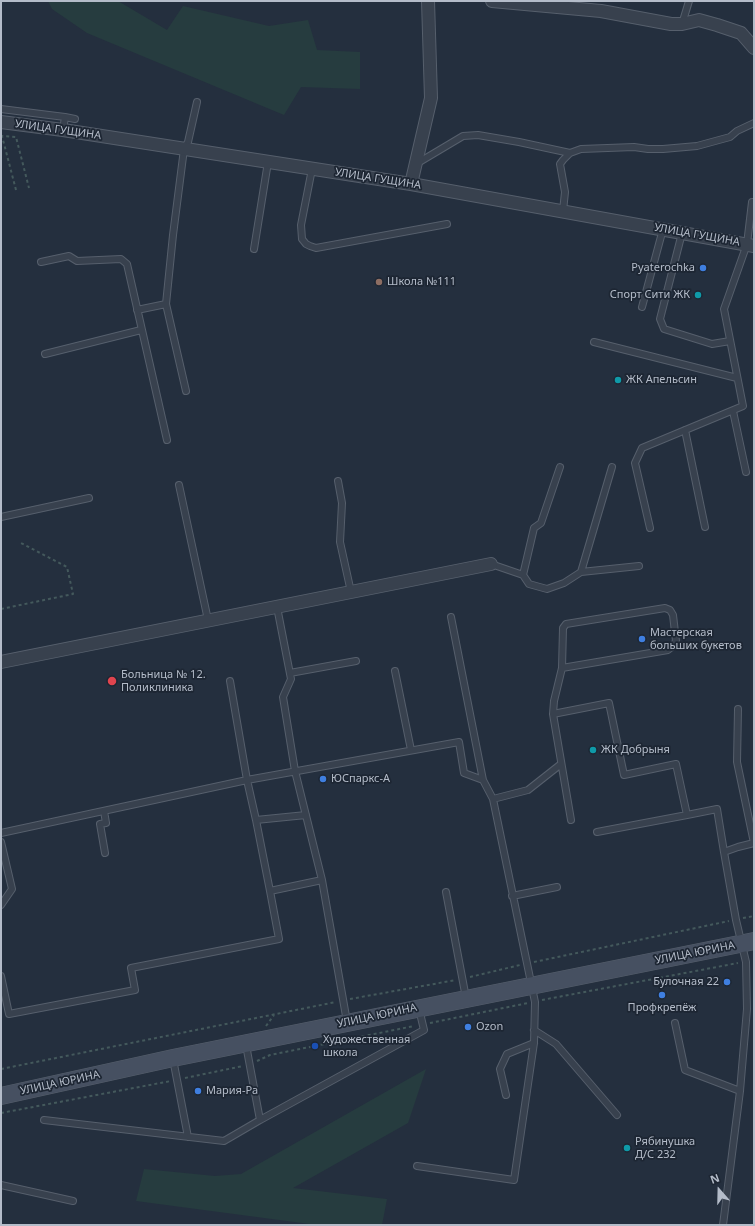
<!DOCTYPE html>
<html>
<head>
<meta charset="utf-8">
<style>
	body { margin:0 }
	#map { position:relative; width:755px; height:1226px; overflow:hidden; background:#242f3e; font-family:"Noto Sans",sans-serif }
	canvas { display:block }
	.frame { position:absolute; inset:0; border:2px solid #b4bcc9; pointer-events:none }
	.north { position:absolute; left:699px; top:1170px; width:40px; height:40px; -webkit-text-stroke:3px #1d2633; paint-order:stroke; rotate:340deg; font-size:11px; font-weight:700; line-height:16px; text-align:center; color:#b4bcc9 }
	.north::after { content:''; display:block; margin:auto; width:14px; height:18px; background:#b4bcc9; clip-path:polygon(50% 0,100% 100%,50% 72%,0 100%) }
</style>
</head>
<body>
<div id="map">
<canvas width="755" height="1226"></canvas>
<div class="frame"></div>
<div class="north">N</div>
</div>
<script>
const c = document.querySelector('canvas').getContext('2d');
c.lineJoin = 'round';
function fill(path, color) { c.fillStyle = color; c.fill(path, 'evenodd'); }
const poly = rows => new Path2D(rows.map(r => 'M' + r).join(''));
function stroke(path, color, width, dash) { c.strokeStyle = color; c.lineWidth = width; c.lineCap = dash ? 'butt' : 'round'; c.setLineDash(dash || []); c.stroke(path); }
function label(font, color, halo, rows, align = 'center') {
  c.font = font + ' "Noto Sans",sans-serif'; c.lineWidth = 3.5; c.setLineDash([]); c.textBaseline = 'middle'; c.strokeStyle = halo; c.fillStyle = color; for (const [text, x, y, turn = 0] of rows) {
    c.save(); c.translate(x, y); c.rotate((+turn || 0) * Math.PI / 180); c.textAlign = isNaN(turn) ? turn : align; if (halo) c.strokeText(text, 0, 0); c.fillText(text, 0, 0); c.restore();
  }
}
fill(poly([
	[48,1,118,1,167,30,183,6,269,26,308,20,317,50,360,52,360,89,301,87,284,115,87,33,52,9],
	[426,1069,408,1123,293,1188,387,1199,382,1225,317,1225,136,1201,144,1169,215,1176,241,1174]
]), '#263c3f');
const service = poly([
	[682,24,689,1],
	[1,109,65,117,63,130],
	[65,117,75,119],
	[416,164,463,136,478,135,519,142,570,153],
	[312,169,301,225,302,239,306,244,310,246,316,248,447,224],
	[563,211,565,192,560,164,563,160,570,153,581,149,634,147,648,149,663,149,697,146,730,137,737,131,754,123],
	[682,233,660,319,664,329,712,344,730,341],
	[254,249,268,162],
	[41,262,69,256,77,261,121,259,127,264,167,440],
	[642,307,663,229],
	[137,310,166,304],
	[594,342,737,378],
	[45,354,141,330],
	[186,391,166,304,173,235,184,149,188,142,197,102],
	[733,411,746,472],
	[685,430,705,527],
	[338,481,342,503,340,542,351,592],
	[179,485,208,620],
	[1,517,89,498],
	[650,528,635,463,642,448,743,406,724,309,747,244,752,202,754,202],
	[491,564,523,575,529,584,547,589,564,583,581,572,639,566],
	[581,572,612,467],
	[523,575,534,528,541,523,560,467],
	[277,607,291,679,283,697,295,771,322,880,347,1022],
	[451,617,483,780,493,799],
	[562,668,563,628,566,624,665,608,670,610,673,615,676,641,673,646,668,650,562,668,554,701,553,714,571,820],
	[395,671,411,750],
	[290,673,356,661],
	[230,681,247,780,256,820,270,891],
	[738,709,737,762,754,843],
	[553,714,609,703,624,775,676,764,687,815,597,832],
	[104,811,106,823,100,824,105,853],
	[687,815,717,809,724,852],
	[256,820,306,815],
	[1,833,247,780,459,742,464,773,483,780],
	[1,842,12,889,1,905],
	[446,892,466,998],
	[512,896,557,887],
	[1,976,9,1014,135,990,131,968,279,939,270,891,322,880],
	[675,1023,685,1070,740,1091],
	[534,1030,556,1044,617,1115],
	[246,1045,260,1120],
	[173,1059,188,1137],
	[506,1095,500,1069,507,1054,534,1043],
	[44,1120,224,1141,260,1120,424,1030,419,1009],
	[417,1166,514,1180,534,1043,535,1002,493,799,528,790,561,764],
	[1,1185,73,1201],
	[723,1225,740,1091,747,1009,746,962,736,920,724,852,738,847,754,843]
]);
const minor = poly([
	[492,1,601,11,671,24,682,24,699,20,717,25,741,33,754,48],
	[1,122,63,130,411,184,754,246],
	[411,184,431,98,428,1],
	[1,662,491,564]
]);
const secondary = poly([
	[1,1096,173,1058,754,941]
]);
stroke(service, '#565f6c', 8);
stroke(minor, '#565f6c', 14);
stroke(secondary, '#565f6c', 18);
stroke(poly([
	[16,190,2,136,16,137,29,188],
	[1,609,73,594,67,567,21,543],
	[743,918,754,916],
	[534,962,729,921],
	[470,977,520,965],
	[350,999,456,980],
	[542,1000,738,963],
	[430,1023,528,1003],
	[266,1026,274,1015],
	[257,1061,270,1055,414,1026],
	[1,1069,336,1002],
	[185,1078,243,1066],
	[1,1113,171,1081]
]), '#44595c', 2, [3, 3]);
stroke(service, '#38414e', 6);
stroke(minor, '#38414e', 12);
stroke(secondary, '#465061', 17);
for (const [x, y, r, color] of [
	[703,268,4,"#3f7fe0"],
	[379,282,4,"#8d6e63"],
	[698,295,4,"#0f9aa8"],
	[618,380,4,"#0f9aa8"],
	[642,639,4,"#3f7fe0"],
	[112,681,5,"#e0444e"],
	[593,750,4,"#0f9aa8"],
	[323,779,4,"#3f7fe0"],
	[727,982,4,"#3f7fe0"],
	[662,995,4,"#3f7fe0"],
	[468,1027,4,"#3f7fe0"],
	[315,1046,4,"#1a4fb4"],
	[198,1091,4,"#3f7fe0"],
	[627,1148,4,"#0f9aa8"]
]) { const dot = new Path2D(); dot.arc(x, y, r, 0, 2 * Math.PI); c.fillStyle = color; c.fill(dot); stroke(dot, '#1d2633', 1.5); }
label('11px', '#b4bcc9', '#1d2633', [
	["УЛИЦА ГУЩИНА",58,130,8],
	["УЛИЦА ГУЩИНА",378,179,9],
	["УЛИЦА ГУЩИНА",697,235,10],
	["УЛИЦА ЮРИНА",695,953,-11],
	["УЛИЦА ЮРИНА",377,1016,-12],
	["УЛИЦА ЮРИНА",60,1083,-12]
]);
label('11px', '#b4bcc9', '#1d2633', [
	["Pyaterochka",695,268,"right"],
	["Школа №111",387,282],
	["Спорт Сити ЖК",690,295,"right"],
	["ЖК Апельсин",626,380],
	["Мастерская",650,633],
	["больших букетов",650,646],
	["Больница № 12.",121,675],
	["Поликлиника",121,688],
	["ЖК Добрыня",601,750],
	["ЮСпаркс-А",331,779],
	["Булочная 22",719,982,"right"],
	["Профкрепёж",662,1008,"center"],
	["Ozon",476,1027],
	["Художественная",323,1040],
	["школа",323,1053],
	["Мария-Ра",206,1091],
	["Рябинушка",635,1142],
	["Д/С 232",635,1155]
], 'left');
</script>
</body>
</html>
